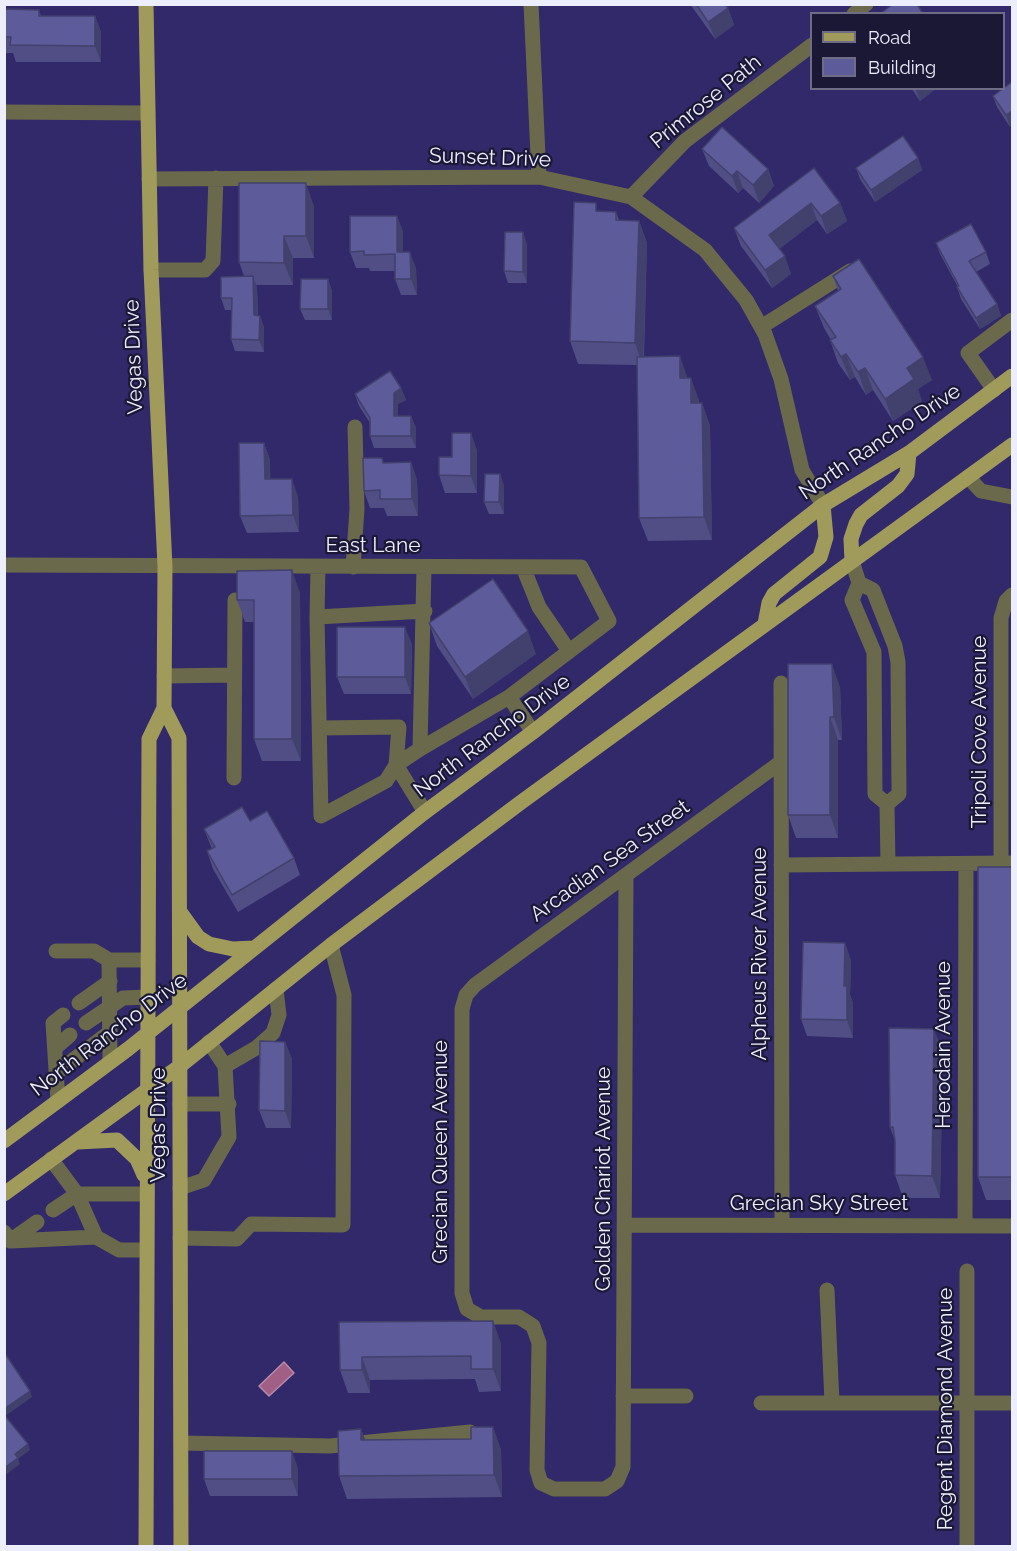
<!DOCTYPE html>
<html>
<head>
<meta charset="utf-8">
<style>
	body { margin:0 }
	#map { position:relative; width:1017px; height:1551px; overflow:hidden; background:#312969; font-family:Raleway,sans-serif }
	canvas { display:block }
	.frame { position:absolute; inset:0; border:6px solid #ecedfd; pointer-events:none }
	.legend { position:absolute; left:810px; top:12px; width:195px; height:78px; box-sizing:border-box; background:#1a1835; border:2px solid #6e6d85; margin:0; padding:8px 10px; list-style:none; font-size:18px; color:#ecedfd }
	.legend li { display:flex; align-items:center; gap:12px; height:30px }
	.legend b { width:30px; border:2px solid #6e6d85 }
</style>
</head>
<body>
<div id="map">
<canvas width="1017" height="1551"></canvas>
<div class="frame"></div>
<ul class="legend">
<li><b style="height:8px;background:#a09b5b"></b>Road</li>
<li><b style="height:16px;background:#5e5b9b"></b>Building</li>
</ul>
</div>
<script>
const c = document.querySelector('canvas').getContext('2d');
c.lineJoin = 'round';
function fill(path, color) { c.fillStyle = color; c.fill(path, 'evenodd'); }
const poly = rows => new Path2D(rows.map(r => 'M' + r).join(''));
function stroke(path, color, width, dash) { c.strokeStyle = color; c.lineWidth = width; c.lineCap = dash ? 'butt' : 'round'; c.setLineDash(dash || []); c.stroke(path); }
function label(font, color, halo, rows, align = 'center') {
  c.font = font + ' Raleway,sans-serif'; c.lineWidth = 4.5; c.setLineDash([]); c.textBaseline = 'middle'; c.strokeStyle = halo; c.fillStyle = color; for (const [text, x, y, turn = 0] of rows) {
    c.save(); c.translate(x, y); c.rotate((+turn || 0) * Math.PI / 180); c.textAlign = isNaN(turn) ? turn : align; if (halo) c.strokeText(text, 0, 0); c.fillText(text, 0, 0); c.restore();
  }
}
const water = poly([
	[284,1362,294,1373,269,1396,259,1386,284,1362]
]);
fill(water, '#a15f86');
stroke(water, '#b88aaa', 1.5);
stroke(poly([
	[531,4,539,177],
	[854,14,866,4],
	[4,112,148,113],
	[149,179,539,177,631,197,705,250,746,300,765,334,781,379,802,470,823,505],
	[631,197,685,141,812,45],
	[151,270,205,270,213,261,216,178],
	[761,327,850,271],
	[994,390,968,353,1012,320],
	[968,477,981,491,1012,497],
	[852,561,859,583,852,600,874,652,875,794,887,804],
	[4,565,581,567,609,621,509,697],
	[318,567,317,617,425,611],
	[353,567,357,509,355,427],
	[424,567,420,749,509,697,533,732],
	[523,567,539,607,569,651],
	[859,583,873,590,895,646,898,662,899,794,887,804,888,864],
	[317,617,321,816,386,781,396,765,420,749],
	[164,676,234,675],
	[781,683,782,1225],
	[320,728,399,727,396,765,425,812],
	[234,778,235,600],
	[1001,863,1001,618,1006,601,1012,595],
	[781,865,1012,863],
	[626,876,623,1467,617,1481,605,1489,554,1489,541,1483,537,1470,539,1343,533,1326,519,1317,481,1317,467,1309,462,1293,462,1009,466,995,475,985,781,762],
	[56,951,94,951,109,960],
	[79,1003,110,981],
	[86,1023,123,998,147,997],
	[209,1042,225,1066],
	[55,1048,70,1035],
	[110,1062,109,960,148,960],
	[56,1073,110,1032],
	[58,1101,53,1023,63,1015],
	[180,1104,229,1104],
	[51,1159,77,1194,147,1194],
	[180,1188,204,1180,229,1137,225,1066,256,1048,273,1033,279,1015,276,989],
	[53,1210,77,1194,96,1237,119,1250,146,1250],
	[626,1225,1012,1226],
	[965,1226,966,864],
	[4,1232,11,1241,96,1237],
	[180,1238,237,1239,251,1224,343,1225,344,995,331,945],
	[10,1241,37,1222],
	[827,1290,832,1403],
	[623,1396,686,1396],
	[761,1403,1012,1403],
	[181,1443,330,1446,470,1432],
	[967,1546,967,1271]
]), '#6b694b', 15);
stroke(poly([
	[146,4,151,270,165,567,164,708,149,739,146,1546],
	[852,561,851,539,856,524,861,515,898,486,907,474,909,453],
	[765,624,769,603,774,594,820,557,826,537,823,505],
	[164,708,179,738,181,1546],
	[180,912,198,937,209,944,233,949,253,948],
	[4,1141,128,1049,425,812,533,732,823,505,909,453,1012,376],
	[78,1142,117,1140,137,1159,144,1175],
	[4,1194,180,1066,331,945,520,803,1012,445]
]), '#a09b5b', 15);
fill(poly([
	[690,4,725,4,728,8,734,25,715,39],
	[4,9,39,10,41,16,95,16,101,32,101,62,16,62,13,53,4,53],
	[1012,82,1010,127,997,107,993,96],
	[911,88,937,88,920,101],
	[702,149,768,169,774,186,759,203,743,188,738,193,709,166],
	[918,158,922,170,875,202,860,179,856,168],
	[814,168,840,203,847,221,827,234,817,220,779,249,791,274,772,288,741,246,734,228],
	[314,206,314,258,293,258,293,285,256,285,257,288,258,316,260,316,264,327,264,352,235,351,231,339,232,310,225,310,221,298,244,276,239,262],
	[599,211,616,212,619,220,639,221,647,243,644,357,687,378,699,400,699,403,702,403,710,426,712,540,648,541,639,518,637,365,578,364,570,341],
	[397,216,403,232,403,252,416,268,417,295,401,295,395,279,395,271,370,271,369,268,356,268,350,252],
	[936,243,986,252,990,264,976,272,997,304,1001,316,980,329,961,299,957,287,958,287,940,254],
	[527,244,527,283,508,283,504,271],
	[833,276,932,380,918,389,922,402,893,421,873,390,866,395,855,377,850,380,838,363,830,340,831,340,824,328,815,306,838,291],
	[328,279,332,291,332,320,305,320,300,309],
	[401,388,406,400,398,404,398,416,411,416,416,428,416,448,374,448,370,436,370,423,359,406,355,394],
	[264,443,270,460,270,479,298,496,299,532,247,533,240,516],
	[477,450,477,493,445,493,439,475,452,457],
	[382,458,384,463,411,462,417,480,418,516,387,516,384,508,370,508,364,491],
	[500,474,504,486,504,514,489,514,484,502],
	[300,593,301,761,262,761,254,739,254,622,245,622,237,600],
	[429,623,536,654,473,699,437,646],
	[412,644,411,694,344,694,337,677],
	[840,687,842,740,838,740,838,838,796,838,788,815],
	[250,821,294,858,300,875,238,912,213,869,207,851,212,849,204,829],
	[1012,867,1012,1200,986,1200,978,1177],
	[845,943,851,961,850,995,853,1003,853,1038,807,1036,801,1019],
	[285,1042,292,1059,291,1128,266,1128,259,1110],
	[943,1051,940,1198,903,1198,895,1175,895,1141,890,1127],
	[339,1322,501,1343,501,1391,479,1392,475,1379,370,1380,370,1393,348,1393,340,1370],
	[493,1427,501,1450,502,1497,347,1499,339,1476,361,1429,365,1440,471,1439],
	[298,1468,298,1496,210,1496,204,1479]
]), '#514e85');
fill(poly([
	[728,8,734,25,715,39,708,22],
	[95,16,101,32,101,62,95,46],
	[915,88,937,88,920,101],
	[1012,111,1012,125,1010,127,1006,115],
	[918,158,922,170,875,202,871,190],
	[768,169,774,186,759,203,753,185],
	[737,171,743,188,738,193,732,176],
	[306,183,314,206,314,258,306,236],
	[811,203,817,220,775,252,769,235],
	[840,203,847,221,827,234,821,216],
	[397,216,403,232,403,268,397,252],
	[639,221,647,243,643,366,635,343],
	[523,232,527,244,527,283,523,272],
	[284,236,293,258,293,285,284,263],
	[410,252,416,268,417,295,411,279],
	[785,256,791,274,772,288,765,270],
	[253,276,257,288,258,327,254,315],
	[328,279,332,291,332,320,328,309],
	[997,304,1001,316,980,329,976,318],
	[260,316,264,327,264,352,259,340],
	[846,354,855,377,850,380,841,357],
	[680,356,688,379,680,378],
	[923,357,932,380,918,389,922,402,893,421,885,399,907,368],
	[865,368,873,390,866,395,858,372],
	[691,378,699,400,700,426,691,403],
	[401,388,406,400,398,404,398,427,394,416,394,393],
	[702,403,710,426,712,540,704,517],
	[411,416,416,428,416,448,411,436],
	[471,433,477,450,477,493,471,476],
	[264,443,270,460,271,497,265,479],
	[411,462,417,480,418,516,412,499],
	[500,474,504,486,504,514,499,502],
	[292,479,298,496,299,532,293,515],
	[292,570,300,593,301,761,292,739],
	[405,627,412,644,411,694,405,677],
	[528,631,536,654,473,699,465,677],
	[832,664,840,687,842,740,834,717],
	[830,717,838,740,838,838,830,815],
	[845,943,851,961,850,995,853,1003,853,1038,847,1020,844,986],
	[934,1029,943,1051,940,1198,932,1176],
	[285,1042,292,1059,291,1128,285,1111],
	[493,1321,501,1343,501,1391,493,1369],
	[362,1357,370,1380,370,1393,362,1370],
	[30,1391,32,1397,4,1417,4,1409],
	[493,1427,501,1450,502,1497,494,1475],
	[361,1429,370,1452,361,1440],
	[28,1444,30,1450,18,1459,20,1464,4,1476,4,1468,15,1454],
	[292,1451,298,1468,298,1496,292,1479]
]), '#42406c');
const building = poly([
	[696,4,725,4,728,8,708,22,696,4],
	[893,4,917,4,923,14,880,14,893,4],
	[4,9,39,10,39,16,95,16,95,46,10,45,11,37,4,37,4,9],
	[1012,82,1012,111,1006,115,993,96,1012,82],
	[722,127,768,169,753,185,737,171,732,176,702,149,722,127],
	[903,136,918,158,871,190,856,168,903,136],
	[814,168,840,203,821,216,811,203,769,235,785,256,765,270,734,228,814,168],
	[239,183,306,183,306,236,284,236,284,263,239,262,239,183],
	[574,202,596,203,596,211,616,212,616,220,639,221,635,343,570,341,574,202],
	[350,216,397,216,397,252,410,252,411,279,395,279,395,254,364,255,364,251,350,252,350,216],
	[971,224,986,252,969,261,997,304,976,318,957,287,959,286,936,243,971,224],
	[505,232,523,232,523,272,504,271,505,232],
	[859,259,923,357,907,368,914,379,885,399,865,368,858,372,846,354,841,357,830,340,836,337,815,306,841,289,833,276,859,259],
	[253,276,254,315,260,316,259,340,231,339,232,298,221,298,221,277,253,276],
	[301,279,328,279,328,309,300,309,301,279],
	[680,356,680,378,691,378,691,403,702,403,704,517,639,518,637,357,680,356],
	[390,371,401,388,394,393,394,416,411,416,411,436,370,436,370,418,355,394,390,371],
	[452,433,471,433,471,476,439,475,439,457,452,457,452,433],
	[239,443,264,443,265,479,292,479,293,515,240,516,239,443],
	[363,458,382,458,383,463,411,462,412,499,380,499,380,490,364,491,363,458],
	[485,474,500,474,499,502,484,502,485,474],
	[292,570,292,739,254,739,254,600,237,600,237,571,292,570],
	[493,579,528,631,465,677,429,623,493,579],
	[337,627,405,627,405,677,337,677,337,627],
	[788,664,832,664,834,717,830,717,830,815,788,815,788,664],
	[242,807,250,821,267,811,294,858,232,895,207,851,215,847,204,829,242,807],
	[978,867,1012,867,1012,1177,978,1177,978,867],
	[803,942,845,943,844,986,847,986,847,1020,801,1019,803,942],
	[889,1028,934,1029,932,1176,895,1175,895,1141,893,1127,890,1127,889,1028],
	[260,1041,285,1042,285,1111,259,1110,260,1041],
	[493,1321,493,1369,471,1369,471,1356,362,1357,362,1370,340,1370,339,1322,493,1321],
	[4,1352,30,1391,4,1409,4,1352],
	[6,1417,28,1444,15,1454,18,1458,4,1468,4,1418,6,1417],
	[471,1427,493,1427,494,1475,339,1476,338,1431,361,1429,361,1440,471,1439,471,1427],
	[204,1451,292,1451,292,1479,204,1479,204,1451]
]);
fill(building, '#5e5b9b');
stroke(building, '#42406c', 1.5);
label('21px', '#ecedfd', '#1a1835', [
	["Primrose Path",706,102,-39],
	["Sunset Drive",490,158,2],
	["Vegas Drive",134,357,-92],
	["North Rancho Drive",880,442,-34],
	["East Lane",373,546],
	["Tripoli Cove Avenue",980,732,-90],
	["North Rancho Drive",492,736,-37],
	["Arcadian Sea Street",610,861,-36],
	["Alpheus River Avenue",760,954,-90],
	["North Rancho Drive",109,1035,-37],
	["Herodain Avenue",944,1045,-90],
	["Vegas Drive",159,1125,-90],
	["Grecian Queen Avenue",441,1152,-90],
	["Golden Chariot Avenue",604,1179,-90],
	["Grecian Sky Street",819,1204],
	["Regent Diamond Avenue",946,1409,-90]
]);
</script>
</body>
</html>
